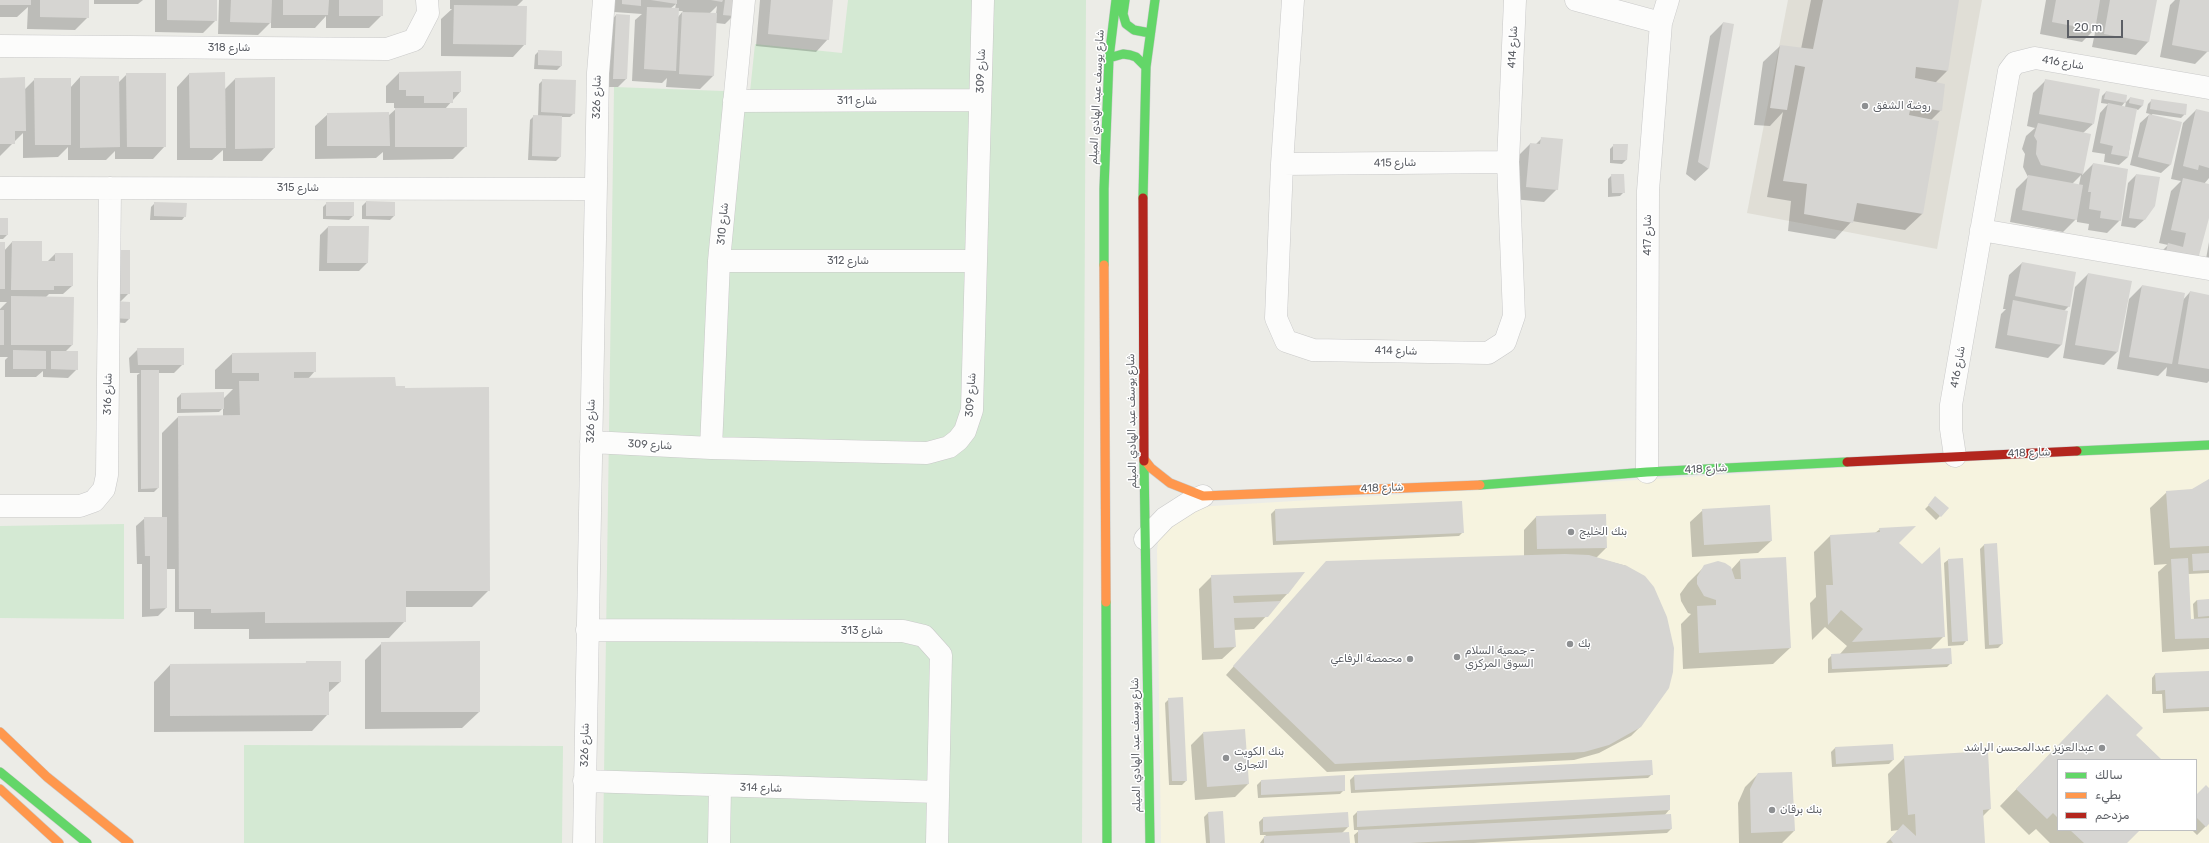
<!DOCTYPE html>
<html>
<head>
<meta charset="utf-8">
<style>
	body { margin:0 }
	#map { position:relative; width:2209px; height:843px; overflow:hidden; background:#ecece7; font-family:Rubik,"Noto Sans Arabic",sans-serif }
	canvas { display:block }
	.legend { position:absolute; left:2057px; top:759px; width:140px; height:72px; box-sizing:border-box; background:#fff; border:1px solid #bebfc1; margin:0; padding:5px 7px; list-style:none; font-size:12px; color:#5c5f65 }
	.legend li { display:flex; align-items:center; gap:8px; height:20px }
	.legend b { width:20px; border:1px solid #bebfc1 }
	.scale { position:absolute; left:2067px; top:20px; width:56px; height:18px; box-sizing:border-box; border:2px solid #5c5f65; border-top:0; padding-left:5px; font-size:12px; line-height:14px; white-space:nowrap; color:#5c5f65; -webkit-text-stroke:3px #fff; paint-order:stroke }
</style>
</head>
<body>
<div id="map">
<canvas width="2209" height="843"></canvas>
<ul class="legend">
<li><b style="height:5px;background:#63d668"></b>سالك</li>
<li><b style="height:5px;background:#ff974d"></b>بطيء</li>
<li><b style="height:5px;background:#b3261e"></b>مزدحم</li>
</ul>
<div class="scale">20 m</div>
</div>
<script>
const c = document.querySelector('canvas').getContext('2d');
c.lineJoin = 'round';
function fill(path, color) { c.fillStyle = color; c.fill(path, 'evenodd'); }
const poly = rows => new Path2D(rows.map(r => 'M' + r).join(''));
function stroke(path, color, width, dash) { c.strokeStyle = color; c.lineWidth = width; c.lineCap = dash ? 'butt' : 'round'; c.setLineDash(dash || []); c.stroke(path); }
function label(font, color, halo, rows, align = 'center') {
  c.font = font + ' Rubik,"Noto Sans Arabic",sans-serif'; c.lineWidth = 3; c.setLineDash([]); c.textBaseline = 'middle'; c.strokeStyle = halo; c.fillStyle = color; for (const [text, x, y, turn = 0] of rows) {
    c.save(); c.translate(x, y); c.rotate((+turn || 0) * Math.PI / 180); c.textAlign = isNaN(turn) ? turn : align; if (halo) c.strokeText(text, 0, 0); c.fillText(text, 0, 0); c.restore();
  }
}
fill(poly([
	[2209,445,2209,843,1161,843,1157,550,1159,535,1196,507],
	[2058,760,2196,760,2196,830,2058,830]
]), '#f6f3df');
fill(poly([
	[1788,0,1982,0,1937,249,1747,213]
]), '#e0ded6');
fill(poly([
	[848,0,1086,0,1082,843,603,843,614,87,750,92,755,44,842,53],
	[124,524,124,619,0,618,0,526],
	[244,745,563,746,562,843,244,843]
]), '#d4e9d3');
fill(poly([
	[0,0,88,0,88,17,75,30,27,29,28,7,17,17,0,17],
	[94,0,143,0,138,4,94,4],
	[155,0,216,0,216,20,203,33,155,32],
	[219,0,382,0,382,15,369,28,326,28,326,16,315,28,271,28,271,22,258,35,218,34],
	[450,0,523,0,516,7,525,44,513,57,441,56,441,19,452,9,450,9],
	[615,0,735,0,733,16,725,24,716,23,713,76,700,89,666,87,667,78,662,83,632,81,635,20,642,14,614,12],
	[676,4,675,9,670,9],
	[717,6,716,14,709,14],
	[678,11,683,11,678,17],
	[760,0,832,0,828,39,816,52,756,46],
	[1811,0,1958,0,1947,71,1935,83,1941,110,1931,120,1922,214,1905,230,1852,221,1835,239,1788,231,1791,201,1767,197,1783,112,1770,126,1754,125,1763,62,1780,46,1801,49],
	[2046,0,2156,0,2148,42,2136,55,2092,47,2096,28,2082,42,2040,34],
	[2175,0,2209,0,2208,51,2195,64,2160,57,2170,5],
	[616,15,629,16,626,79,618,87,605,87,608,24],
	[1723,23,1733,25,1708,169,1695,181,1686,174,1710,36],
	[539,51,561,66,557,70,534,69,535,55],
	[399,73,460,92,445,109,466,146,453,159,383,160,383,152,376,158,315,159,315,126,328,114,388,116,397,108,394,108,394,103,386,103,386,86],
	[127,74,165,146,153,159,115,159,115,151,106,160,68,160,68,147,58,157,23,158,23,133,0,156,0,79,24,90,35,79,70,88,80,77,118,83],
	[189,74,224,90,235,79,274,78,274,148,262,161,223,161,223,150,212,160,177,160,177,87],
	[543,80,574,113,570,117,561,117,560,157,556,161,528,160,530,120,534,116,538,116,539,84],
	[2046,80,2093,124,2083,133,2090,135,2082,175,2093,164,2120,220,2107,233,2088,230,2089,224,2077,222,2077,218,2063,232,2010,222,2016,189,2028,177,2023,167,2025,154,2022,149,2026,136,2035,128,2027,126,2033,93],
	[2081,175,2079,185,2072,184],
	[2106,92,2125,102,2121,107,2125,107,2126,102,2130,98,2143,101,2142,106,2138,110,2136,109,2128,157,2119,165,2104,162,2105,154,2092,152,2100,113,2108,104,2101,103,2102,96],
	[2152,100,2185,114,2181,118,2152,114,2170,165,2161,173,2130,165,2140,123,2150,114,2146,113,2148,104],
	[2196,110,2209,113,2209,178,2204,184,2209,185,2209,213,2196,263,2160,253,2168,245,2159,243,2171,191,2181,181,2171,179,2183,123],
	[1542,138,1557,189,1544,202,1513,199,1517,157,1530,144,1535,145],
	[1614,145,1626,160,1622,164,1610,163,1610,149],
	[1612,175,1624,192,1620,196,1608,197,1608,179],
	[2136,175,2144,220,2135,228,2121,226,2128,183],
	[366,202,394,216,390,220,362,219,362,206],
	[155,203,185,216,182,220,150,220,151,207],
	[327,203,353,216,349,220,323,219,323,207],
	[0,219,7,235,3,239,0,239],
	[328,227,367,263,359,271,319,271,320,235],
	[12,242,41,262,47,262,55,254,72,286,63,294,49,294,46,297,72,345,65,352,77,369,68,378,43,377,43,371,36,377,5,377,5,360,8,357,0,357,0,309,7,302,0,302,0,243,4,251],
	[2209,242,2209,259,2206,259],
	[105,259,129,293,119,303,129,319,125,323,109,322],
	[2022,263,2069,306,2064,311,2067,312,2061,345,2048,358,1995,348,2001,314,2006,309,2003,309,2009,275],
	[2088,274,2130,282,2117,352,2104,365,2063,358,2075,287],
	[2142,286,2183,300,2190,292,2209,296,2209,381,2207,383,2166,376,2167,367,2158,376,2117,369,2129,299],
	[138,349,183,364,174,373,158,373,158,488,154,492,138,492,137,375,140,373,130,373,129,358],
	[315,353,315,371,308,379,395,387,489,590,472,607,405,607,405,621,389,638,249,639,249,629,194,629,194,612,175,612,175,569,166,569,166,608,158,616,142,617,142,564,137,564,136,526,145,518,162,518,162,433,178,417,223,416,223,408,219,412,177,413,177,398,181,394,223,399,233,389,215,389,215,370,232,354],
	[2209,482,2209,573,2188,574,2190,620,2194,620,2193,604,2197,600,2209,600,2209,649,2162,652,2158,572,2167,564,2154,565,2150,508,2167,492,2193,490],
	[1932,502,1940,516,1936,520,1925,509],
	[1275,510,1463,532,1459,536,1273,545,1271,514],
	[1703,510,1771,541,1758,553,1692,557,1690,522],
	[1536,517,1606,548,1596,558,1627,566,1640,727,1631,736,1599,753,1574,760,1327,772,1226,675,1326,562,1524,556,1524,530],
	[1880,529,1922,565,1939,549,1943,637,1930,650,1951,663,1947,667,1828,673,1828,659,1832,655,1840,654,1847,646,1825,627,1812,640,1810,603,1816,597,1814,552,1830,536,1875,533],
	[1996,544,2002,644,1998,648,1985,649,1980,549,1984,545],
	[1740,560,1790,648,1773,664,1683,669,1681,624,1691,614,1688,613,1681,601,1680,594,1688,583,1705,566,1731,570],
	[1948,560,1966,641,1963,645,1948,646,1944,563],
	[1212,576,1288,593,1254,629,1234,630,1235,647,1222,659,1202,660,1199,589],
	[382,643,479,712,462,728,365,729,365,660],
	[307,662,340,682,328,693,328,714,312,731,154,732,154,682,170,665,304,664],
	[2209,672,2209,711,2163,713,2162,694,2152,694,2152,678,2155,674],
	[1169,699,1186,781,1182,785,1169,785,1165,703],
	[2091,712,2135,735,2161,760,2058,760,2058,830,2138,830,2126,843,2050,843,2036,829,2029,835,2000,806],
	[1203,733,1248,784,1235,797,1195,800,1191,745],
	[1835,748,1893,760,1889,764,1832,767,1831,752],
	[1905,757,1990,809,1982,817,1984,843,1886,843,1899,830,1891,831,1888,774],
	[1652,774,1648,778,1351,793,1350,780,1354,776],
	[1758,774,1794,831,1782,843,1739,843,1738,803,1745,787],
	[1261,781,1344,790,1340,794,1258,798,1257,785],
	[2209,789,2209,823,2197,835,2192,830,2196,830,2196,796],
	[1669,810,1664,816,1671,829,1667,833,1474,843,1355,843,1354,835,1360,830,1354,830,1353,816,1357,812],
	[1222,812,1224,843,1206,843,1204,817,1208,813],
	[1347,814,1348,827,1342,833,1349,843,1260,843,1266,835,1260,835,1259,822,1263,818]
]), '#0003');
fill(poly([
	[0,0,31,0,31,5,0,5],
	[40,0,89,0,89,18,40,17],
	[167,0,217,0,217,21,167,20],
	[231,0,272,0,271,23,230,22],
	[283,0,329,0,328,15,283,15],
	[339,0,383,0,383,16,339,16],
	[622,0,641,0,641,6,622,4],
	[651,0,677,0,677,4],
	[711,0,723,0,722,2],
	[725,0,736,0,734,16,723,15],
	[771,0,833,0,829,40,768,34],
	[1823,0,1959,0,1948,71,1916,67,1915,78,1945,84,1942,111,1911,106,1909,115,1939,121,1923,214,1857,203,1853,223,1804,214,1807,184,1783,181,1805,67,1795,65,1787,110,1770,108,1780,45,1813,49],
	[2056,0,2100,0,2095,30,2052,22],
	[2110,0,2157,0,2149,42,2104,34],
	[2180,0,2209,0,2209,52,2172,45],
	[454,5,527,6,526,45,453,44],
	[647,7,679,8,676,71,644,69],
	[682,12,717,13,714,76,679,74],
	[616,14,630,15,627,79,613,79],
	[1723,22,1734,24,1709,169,1698,162],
	[538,50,562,51,562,66,538,65],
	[461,71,461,92,453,92,453,103,424,103,424,96,406,96,406,90,399,90,399,72],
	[225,72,226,148,190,148,189,73],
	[126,73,166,73,166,147,127,147],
	[80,76,119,76,120,147,80,148],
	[25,77,26,131,15,131,15,144,0,144,0,78],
	[275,77,275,148,235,149,235,78],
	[34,78,71,78,71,145,35,145],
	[542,79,576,80,575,114,541,112],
	[2045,79,2100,89,2094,124,2039,114],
	[2106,91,2127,95,2126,103,2104,99],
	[2130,97,2144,100,2143,106,2129,103],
	[2151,99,2187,104,2186,115,2150,109],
	[2108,103,2137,109,2128,157,2111,154,2113,146,2100,143],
	[395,108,467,108,467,147,395,147],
	[2196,109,2209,112,2209,168,2199,165,2198,170,2183,166],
	[389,112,390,146,327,146,327,113],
	[2149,114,2182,122,2171,165,2138,157],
	[533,115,562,116,561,157,532,156],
	[2038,123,2091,134,2083,174,2041,165,2036,154,2037,141,2034,136],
	[1541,137,1563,139,1558,190,1526,187,1530,143,1540,144],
	[1613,144,1628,144,1627,160,1613,160],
	[2093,163,2128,169,2121,221,2100,218,2101,211,2089,209,2091,192,2088,192],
	[1611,174,1624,174,1625,193,1612,193],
	[2136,174,2160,177,2155,206,2145,220,2129,218],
	[2028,175,2083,185,2077,220,2022,210],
	[2183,178,2209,184,2209,218,2197,263,2165,256,2168,243,2183,247,2186,233,2171,230],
	[366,201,395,202,395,216,366,216],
	[154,202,187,203,186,217,154,216],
	[326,202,354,202,354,216,326,216],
	[0,218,8,218,8,235,0,235],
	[328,226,369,226,368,263,327,263],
	[12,241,42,241,42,261,55,261,55,253,73,253,73,286,54,286,54,290,11,290],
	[0,242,5,242,5,289,0,289],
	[113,250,130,250,130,294,112,294],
	[2022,262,2076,272,2070,307,2015,296],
	[2088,273,2132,281,2118,352,2075,345],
	[2142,285,2185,293,2172,364,2129,357],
	[2190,291,2209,295,2209,369,2178,364],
	[11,296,74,297,73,345,11,345],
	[2013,300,2068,311,2062,345,2007,335],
	[113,301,130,302,130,319,112,318],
	[0,310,4,310,4,345,0,345],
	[137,348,184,348,184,365,138,365],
	[13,350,46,351,46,369,13,369],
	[51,351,78,351,78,370,51,369],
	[316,352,316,372,294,372,294,378,395,377,396,386,405,386,405,388,489,387,490,591,406,591,406,622,265,623,265,612,211,613,211,609,179,609,178,416,240,415,239,381,259,381,259,373,232,373,232,353],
	[141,370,159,370,159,488,141,489],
	[224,392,224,409,181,409,181,393],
	[2209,479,2209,546,2170,548,2166,491,2192,489],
	[1935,496,1949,508,1941,517,1928,505],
	[1462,501,1464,533,1276,541,1275,509],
	[1770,505,1772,541,1704,545,1702,509],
	[1606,514,1607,548,1537,549,1536,516],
	[144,517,167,517,167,608,150,609,150,556,145,556],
	[1916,526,1899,543,1922,564,1940,547,1945,637,1852,642,1863,629,1841,610,1828,625,1826,585,1833,585,1830,535,1880,532,1879,528],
	[1997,543,2003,644,1989,645,1984,544],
	[2209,553,2209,570,2193,571,2192,554],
	[1565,554,1589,555,1627,566,1645,576,1654,587,1667,617,1674,648,1673,672,1669,688,1641,727,1609,745,1584,752,1335,764,1233,666,1326,561],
	[1786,557,1791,648,1699,653,1697,606,1716,605,1716,600,1704,596,1697,584,1697,577,1704,565,1718,561,1725,563,1731,567,1735,579,1741,579,1740,559],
	[1963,558,1968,641,1952,642,1948,559],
	[2188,558,2191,619,2209,618,2209,638,2175,639,2171,559],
	[1305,572,1288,594,1233,596,1234,603,1281,601,1268,617,1234,618,1236,647,1214,648,1211,575],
	[2209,599,2209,616,2198,617,2197,600],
	[480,641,480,712,381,712,381,642],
	[1951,648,1952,664,1832,669,1831,654],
	[306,661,341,661,341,682,329,682,329,715,170,716,170,664,306,663],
	[2209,671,2209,707,2166,709,2165,690,2156,691,2155,673],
	[2107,694,2143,728,2136,735,2162,760,2058,760,2058,818,2053,813,2047,819,2016,789],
	[1183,697,1187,781,1172,781,1168,698],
	[1245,729,1249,784,1207,787,1203,732],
	[1893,744,1894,760,1836,764,1835,747],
	[1988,751,1991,809,1983,810,1985,843,1893,843,1890,839,1903,824,1916,836,1915,814,1908,815,1904,756],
	[1652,760,1653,775,1355,790,1354,775],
	[1792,772,1795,831,1751,833,1750,789,1758,773],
	[1345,775,1345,791,1261,795,1261,780],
	[2206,785,2209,788,2209,824,2206,827,2196,817,2196,795],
	[1670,795,1670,810,1357,827,1357,811],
	[1223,811,1225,843,1210,843,1208,812],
	[1348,812,1349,827,1263,832,1263,817],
	[1671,814,1672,829,1410,843,1358,843,1358,830],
	[2070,830,2140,830,2127,843,2084,843],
	[1349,832,1350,843,1264,843,1264,836]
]), '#d6d5d2');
const street = poly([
	[1293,0,1282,164,1276,318,1286,341,1313,350,1488,353,1505,342,1514,316,1508,162,1515,0],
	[1576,0,1661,23],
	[0,46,387,49,414,40,428,13,427,0],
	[734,101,980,100],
	[1282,164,1508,162],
	[0,188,595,189],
	[1981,230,2209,269],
	[719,261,976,261],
	[591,442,711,448,927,453,949,447,958,440,965,431,972,410,983,0],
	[711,448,719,261,744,0],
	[1955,456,1951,429,1951,405,2009,71,2015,63,2035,58,2209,88],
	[1647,472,1648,191,1661,23,1668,0],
	[0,506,80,506,94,501,104,489,107,475,110,188],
	[1145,539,1165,518,1190,502,1203,496],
	[587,630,903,631,924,636,941,655,937,843],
	[584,781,938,792],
	[584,843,598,73,604,0],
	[719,843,720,787]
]);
const fast = poly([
	[1125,0,1123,14,1126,24,1134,30,1150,33],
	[1109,58,1123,54,1130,55,1136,57,1146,67],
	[1143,198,1146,67,1155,0],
	[1104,265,1104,189,1109,58,1116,0],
	[2077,451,2209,445],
	[1144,461,1150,843],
	[1480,485,1647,472,1847,462],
	[1106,602,1107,843],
	[0,772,87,843]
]);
const slow = poly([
	[1104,265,1106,602],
	[1144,459,1151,468,1170,483,1203,496,1480,485],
	[0,732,47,777,129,843],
	[0,789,59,843]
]);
const jam = poly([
	[1143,198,1144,461],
	[1847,462,2077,451]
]);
stroke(street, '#c9c9c9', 23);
stroke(fast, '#c9caca', 10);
stroke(slow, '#c9caca', 10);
stroke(jam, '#c9caca', 10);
stroke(street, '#fcfcfb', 22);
stroke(fast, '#63d668', 9);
stroke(slow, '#ff974d', 9);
stroke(jam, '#b3261e', 9);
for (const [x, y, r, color] of [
	[1865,106,4,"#8e9092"],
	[1571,532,4,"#8e9092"],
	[1570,644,4,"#8e9092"],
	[1457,657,4,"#8e9092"],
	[1410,659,4,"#8e9092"],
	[2102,748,4,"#8e9092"],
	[1226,758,4,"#8e9092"],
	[1772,810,4,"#8e9092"]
]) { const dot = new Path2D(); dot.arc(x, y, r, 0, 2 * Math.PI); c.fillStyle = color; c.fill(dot); stroke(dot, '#fff', 1.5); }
label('11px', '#5c5f65', '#fff', [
	["شارع 414",1513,47,-87],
	["شارع 318",229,48],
	["شارع 416",2063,63,9],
	["شارع 309",981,71,-88],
	["شارع 326",597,97,-89],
	["شارع يوسف عبد الهادي الميلم",1097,97,-87],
	["شارع 311",857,101],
	["شارع 415",1395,163,-1],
	["شارع 315",298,188],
	["شارع 310",723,224,-85],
	["شارع 417",1648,235,-90],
	["شارع 312",848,261],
	["شارع 414",1396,351,1],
	["شارع 416",1958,367,-80],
	["شارع 316",108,394,-89],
	["شارع 309",971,395,-86],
	["شارع 326",591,421,-89],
	["شارع يوسف عبد الهادي الميلم",1132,421,-91],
	["شارع 309",650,445,3],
	["شارع 418",2029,453,-2],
	["شارع 418",1706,469,-3],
	["شارع 418",1382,488,-2],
	["شارع 313",862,631],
	["شارع 326",585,745,-89],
	["شارع يوسف عبد الهادي الميلم",1136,745,-91],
	["شارع 314",761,788,2]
]);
label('11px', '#5c5f65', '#fff', [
	["روضة الشفق",1873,106],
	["بنك الخليج",1579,532],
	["بك",1578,644],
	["جمعية السلام -",1465,651],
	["السوق المركزي",1465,664],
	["محمصة الرفاعي",1402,659,"right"],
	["عبدالعزيز عبدالمحسن الراشد",2094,748,"right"],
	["بنك الكويت",1234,752],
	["التجاري",1234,765],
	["بنك برقان",1780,810]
], 'left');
</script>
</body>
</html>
